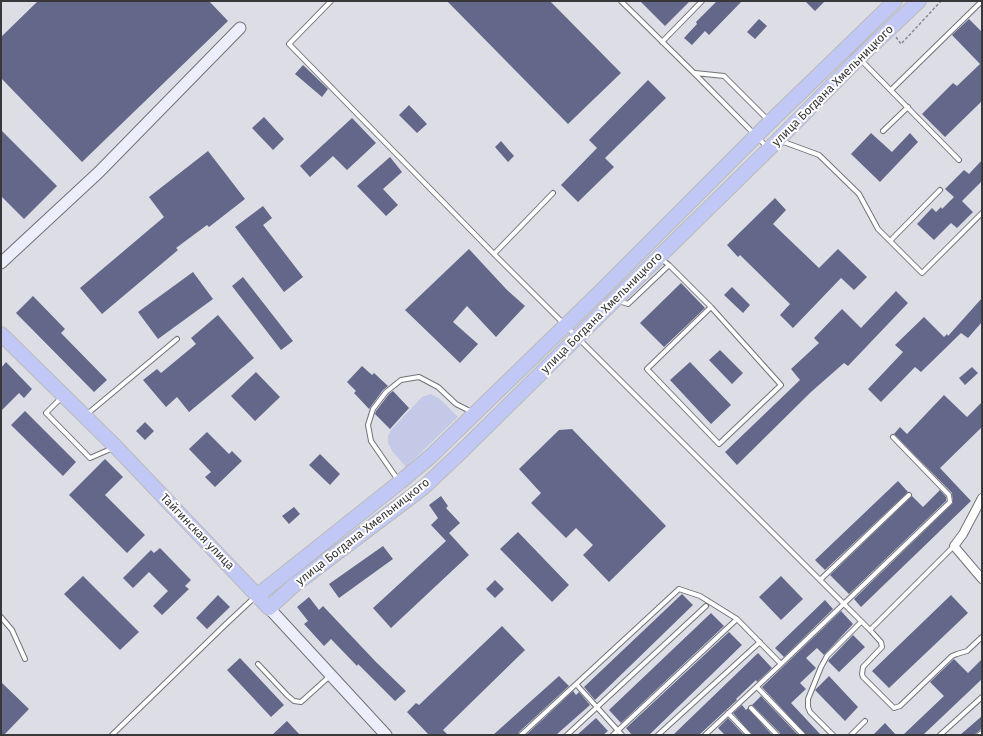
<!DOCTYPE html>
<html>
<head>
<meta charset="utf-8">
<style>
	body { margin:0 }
	#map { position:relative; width:983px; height:736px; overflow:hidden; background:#dddee5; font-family:"Fira Sans",sans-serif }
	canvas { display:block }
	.frame { position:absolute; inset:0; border:2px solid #38383b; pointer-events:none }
</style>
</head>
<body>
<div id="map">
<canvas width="983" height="736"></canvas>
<div class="frame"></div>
</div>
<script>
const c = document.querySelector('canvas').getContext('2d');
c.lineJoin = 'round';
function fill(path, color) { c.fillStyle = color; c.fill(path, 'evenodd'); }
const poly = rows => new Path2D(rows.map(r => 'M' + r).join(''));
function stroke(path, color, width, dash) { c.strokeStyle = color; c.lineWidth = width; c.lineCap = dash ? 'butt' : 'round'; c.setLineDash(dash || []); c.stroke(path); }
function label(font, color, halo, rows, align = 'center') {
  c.font = font + ' "Fira Sans",sans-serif'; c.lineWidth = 4; c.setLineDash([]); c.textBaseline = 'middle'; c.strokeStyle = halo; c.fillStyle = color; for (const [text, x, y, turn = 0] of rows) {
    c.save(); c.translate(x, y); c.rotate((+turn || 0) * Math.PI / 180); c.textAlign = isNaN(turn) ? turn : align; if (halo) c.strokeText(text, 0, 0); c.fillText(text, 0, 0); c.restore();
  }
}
fill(poly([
	[431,394,440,399,458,417,406,467,392,451,388,443,388,436,391,430,422,397]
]), '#c4c9e7');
fill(poly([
	[38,1,209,1,228,21,82,162,1,78,1,37],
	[447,1,550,1,621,73,568,124],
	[640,1,690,1,665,26],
	[717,1,742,1,709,35,705,31,692,45,684,38,697,24,696,22],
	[805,1,825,1,815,11],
	[759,19,767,26,755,39,747,32],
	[969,19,982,32,982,101,945,137,922,114,953,83,957,86,980,64,952,35],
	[303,65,328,89,322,97,295,74],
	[648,80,666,98,605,158,614,167,578,202,561,185,597,148,589,140],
	[409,105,427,124,417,133,399,115],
	[264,117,284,139,273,150,252,128],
	[352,118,376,143,347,170,333,156,310,177,300,166],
	[1,130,57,186,24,219,1,196],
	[871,133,892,152,910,133,918,142,880,182,851,154],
	[501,141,514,156,508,162,495,147],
	[208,151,245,199,209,227,207,225,176,248,178,250,102,314,80,288,164,217,149,197],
	[390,157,402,172,383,189,398,205,386,216,357,186],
	[982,160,982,181,962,201,973,212,957,228,951,223,934,240,917,224,932,208,936,212,941,207,942,209,954,197,945,189,964,170,969,174],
	[775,198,786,210,773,224,819,268,838,249,867,277,854,290,841,278,793,328,780,315,790,304,740,255,738,257,727,245],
	[263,206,272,218,263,225,303,277,284,292,235,227],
	[469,249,507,290,525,306,496,337,467,306,453,322,478,344,460,363,405,310],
	[193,272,213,299,158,339,138,312],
	[243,277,293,341,281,350,232,286],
	[681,283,705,308,664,347,640,323],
	[732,287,750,305,743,313,724,295],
	[896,291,908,303,848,366,844,363,811,392,737,465,725,452,800,380,791,369,819,343,814,338,842,309,861,328],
	[33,296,65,329,61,333,107,380,94,392,16,313],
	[982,298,982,322,968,338,961,333,921,372,915,367,881,402,868,389,903,352,895,345,924,317,944,337,947,334,948,336],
	[218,315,254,358,189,412,177,397,166,407,143,380,157,369,161,373,196,344,191,338],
	[720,350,743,373,732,384,709,360],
	[6,362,32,389,24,398,19,393,1,411,1,368],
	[690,362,731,405,711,424,670,380],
	[362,366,372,375,374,373,388,386,383,390,369,409,354,393,356,391,347,382],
	[972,367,978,373,965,385,959,378],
	[256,372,280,397,255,421,231,396],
	[393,391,409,408,390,429,375,414,376,411,389,394],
	[944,395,967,417,982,402,982,427,940,468,971,501,861,607,854,599,953,503,952,493,894,434,900,427,907,434],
	[25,411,76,462,63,476,11,425],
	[145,422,154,431,145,440,136,431],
	[572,429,666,526,609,582,583,555,593,545,576,528,566,538,531,503,541,493,519,469,559,430],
	[207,432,229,454,232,451,242,461,215,487,205,477,211,472,189,449],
	[320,454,340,474,330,485,309,465],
	[105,459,123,477,105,495,145,535,127,553,69,495],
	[898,481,908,492,825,570,815,560],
	[940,490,946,497,946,501,849,594,830,575,912,496,923,507],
	[441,496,448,506,446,508,460,523,449,533,469,555,391,628,373,608,446,541,431,525,438,518,429,505],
	[294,507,300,514,289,524,282,516],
	[518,532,569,585,552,602,500,549],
	[383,546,393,559,339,598,329,584],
	[160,548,191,580,185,586,189,589,162,615,153,606,168,591,149,572,133,588,123,578,151,550,154,553],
	[83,576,139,632,120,650,64,594],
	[781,576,803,599,781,620,759,597],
	[495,580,504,589,495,598,486,589],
	[682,594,693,605,595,700,584,687],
	[218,595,230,607,207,629,196,618],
	[951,595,968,613,889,688,872,671],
	[309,597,319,610,323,606,376,662,406,691,395,701,358,664,357,666,331,639,324,646,304,624,308,621,297,607],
	[825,600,833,609,784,657,775,648],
	[841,611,853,624,824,655,817,648,806,658,816,668,800,683,806,689,791,703,821,735,806,735,762,687],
	[711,613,724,626,621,723,609,710],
	[502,626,525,650,443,730,448,735,429,735,407,712,416,703,419,705],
	[729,632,742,645,649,735,632,735,626,728],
	[853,635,865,647,839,672,828,661],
	[758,653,772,668,757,682,756,680,736,699,737,700,699,735,673,735],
	[240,658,284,705,271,717,227,670],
	[954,659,968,673,982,659,982,679,923,735,903,735,944,696,930,682],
	[559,676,569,686,519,732,518,735,493,735],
	[829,676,858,707,845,721,815,690],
	[1,682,29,709,4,735,1,735],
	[573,691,576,695,579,692,590,705,556,735,526,735],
	[761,696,798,735,780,735,780,733,752,705],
	[742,705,746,710,748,708,772,735,752,735,733,713],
	[982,716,982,728,979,731,974,735,960,735],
	[596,718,608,731,603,735,577,735],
	[728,718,744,735,725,735,718,728],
	[287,721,300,735,272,735],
	[885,723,896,735,873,735]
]), '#636789');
const lane = poly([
	[331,1,289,44,494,254,870,630,954,546],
	[621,1,699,78,767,147],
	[662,42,702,1],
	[861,60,959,160],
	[695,73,724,76,768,120],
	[891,90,982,1],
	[883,131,908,107],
	[781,141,819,155,859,194,878,229,890,241,940,190],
	[890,241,922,273,982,213],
	[494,254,553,193],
	[661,259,669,265,711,307,781,385,719,444,647,369,711,307],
	[619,301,628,304,669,265],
	[61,398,46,413,90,458,113,448],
	[86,415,177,339],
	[398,480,371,441,368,425,373,409,386,392,401,380,419,377,438,387,456,404,472,412],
	[820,580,909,495],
	[1,617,12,630,25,659],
	[870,630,881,642,882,647,863,667,862,674,863,677,894,708,900,706,952,656,957,654,967,651,982,637],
	[258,664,287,695,294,701,301,702,331,675],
	[576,684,622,735],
	[757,687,803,735],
	[751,708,777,735],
	[728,713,749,735],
	[112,735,225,625,256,596],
	[521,735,679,589,700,596,737,619,781,664],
	[567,735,706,606],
	[613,735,737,619],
	[658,735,760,642],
	[705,735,781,664,950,502,949,495,893,437],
	[833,735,810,712,808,707,808,699,821,667,827,656,861,622],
	[851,735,865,721],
	[940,735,982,697],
	[979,735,982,733]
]);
const street = poly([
	[982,498,963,534,954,546,982,579]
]);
const secondary = poly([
	[1,263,99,172,240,28],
	[269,608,386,735]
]);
const highway = poly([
	[1,334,116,447,269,608,293,586,424,487,460,453,615,300,778,140,859,58,919,1],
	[258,595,400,482,431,456,599,293,770,122,895,1]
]);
stroke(lane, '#727379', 6);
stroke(street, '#727379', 10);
stroke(secondary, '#727379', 13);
stroke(highway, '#bbbbbc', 16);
stroke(poly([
	[896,37,901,44,941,1]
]), '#88888d', 1.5, [3, 2]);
stroke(lane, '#fff', 4);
stroke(street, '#fff', 8);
stroke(secondary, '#edeefc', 11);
stroke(highway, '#c2c8f5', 14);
label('12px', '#38383b', '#fff', [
	["улица Богдана Хмельницкого",833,86,-45],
	["улица Богдана Хмельницкого",602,313,-45],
	["Тайгинская улица",197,532,46],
	["улица Богдана Хмельницкого",363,532,-38]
]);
</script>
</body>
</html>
